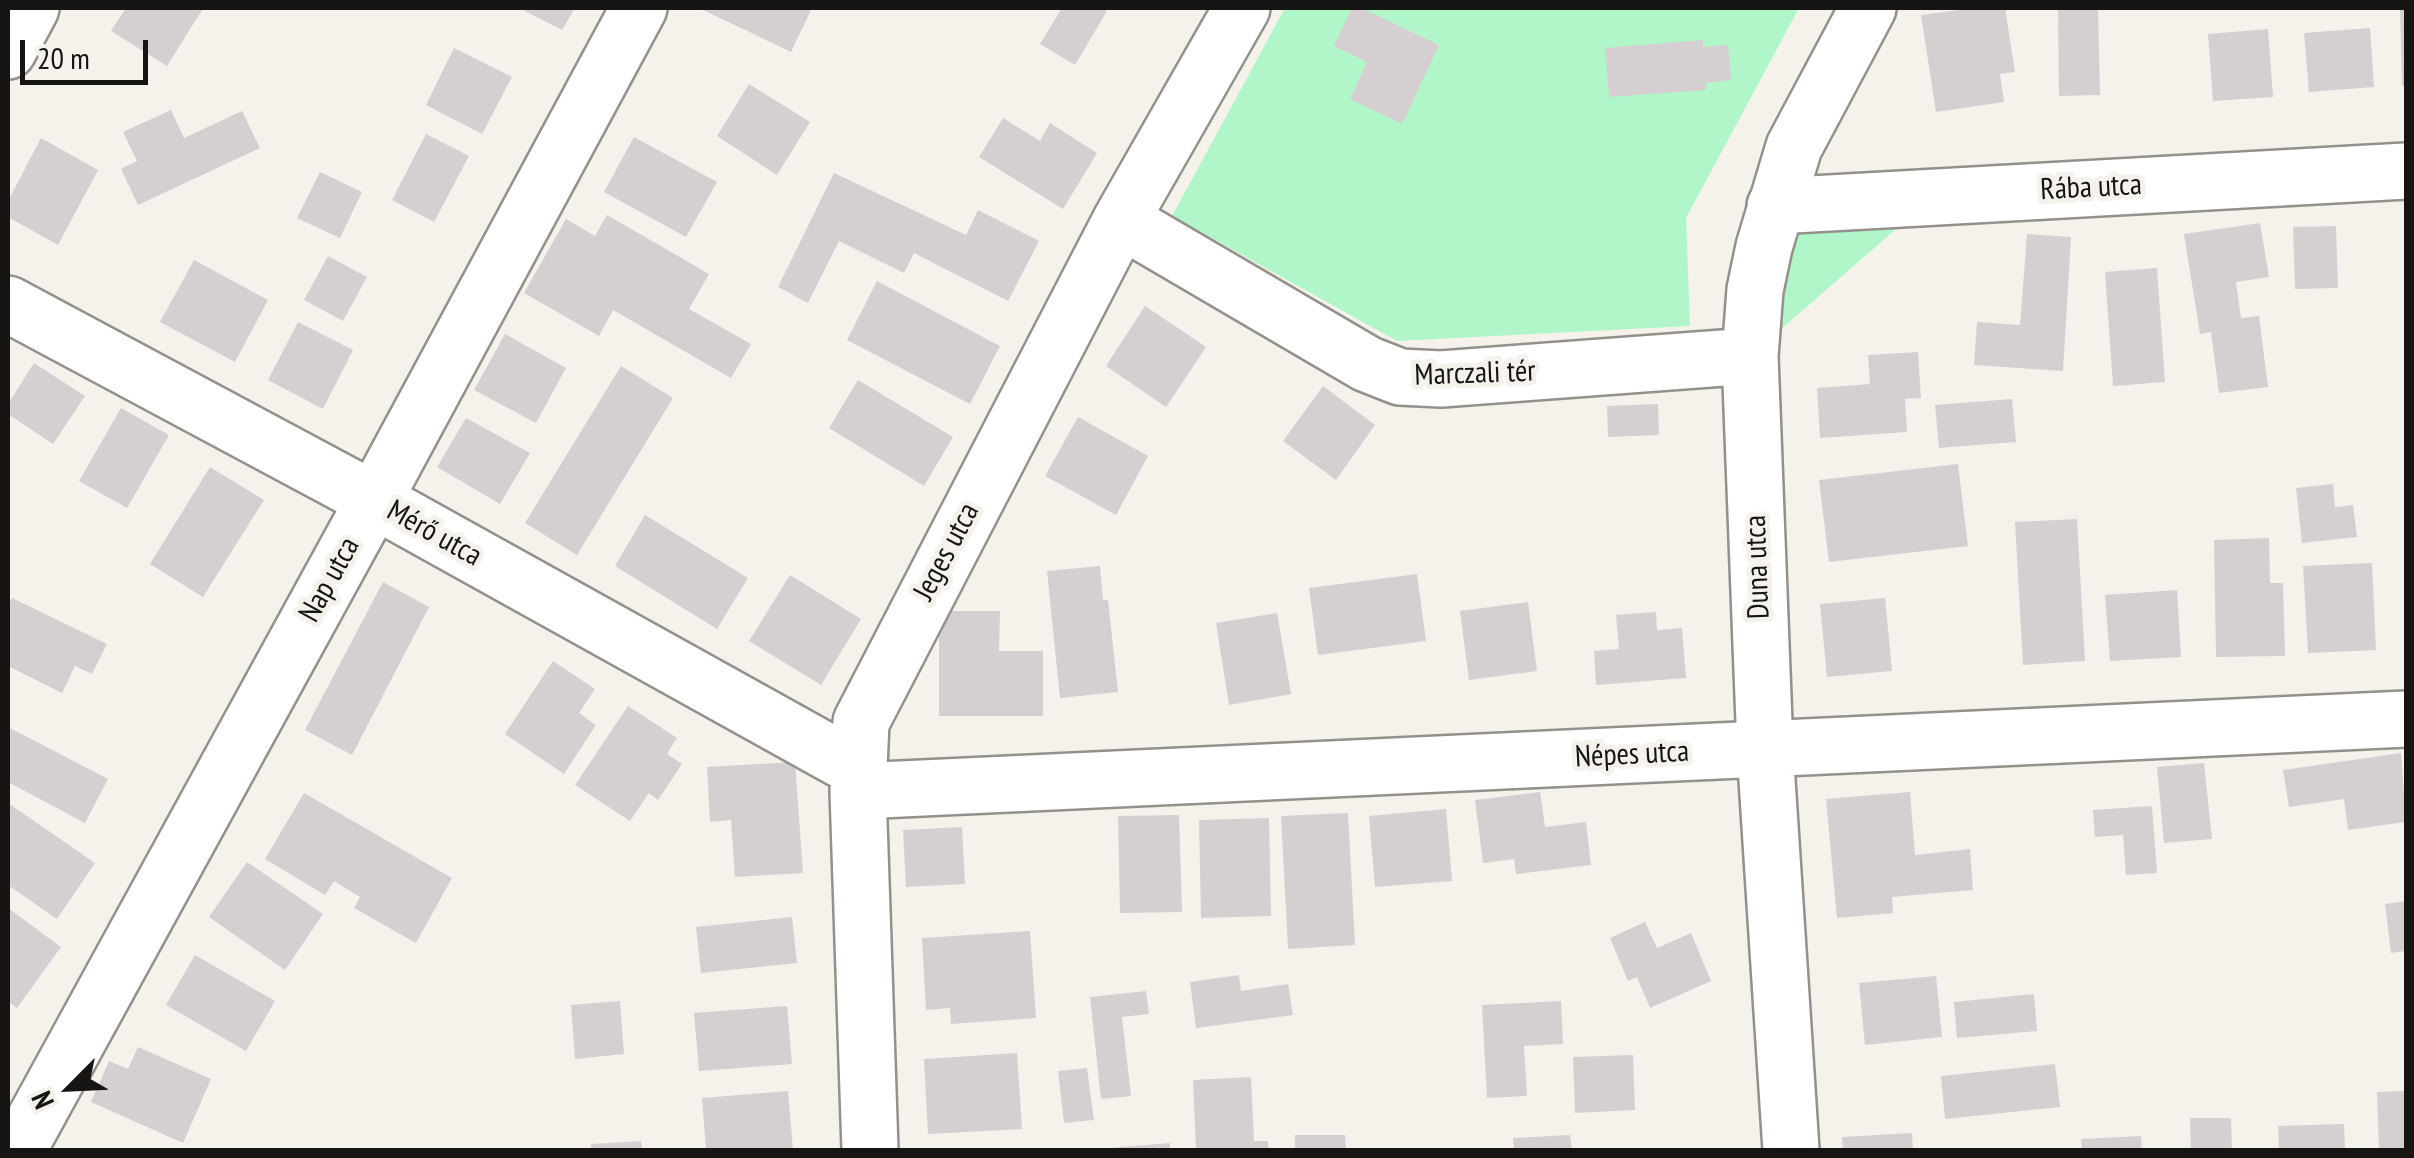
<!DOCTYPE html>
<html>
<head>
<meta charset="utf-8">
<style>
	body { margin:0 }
	#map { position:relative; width:2414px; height:1158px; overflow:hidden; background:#f4f2eb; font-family:"PT Sans Narrow",sans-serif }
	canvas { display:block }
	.frame { position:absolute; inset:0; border:10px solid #161513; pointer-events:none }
	.north { position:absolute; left:20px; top:1038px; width:100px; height:100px; -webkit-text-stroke:8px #f4f2eb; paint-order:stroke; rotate:246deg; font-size:28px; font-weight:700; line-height:40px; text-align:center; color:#161513 }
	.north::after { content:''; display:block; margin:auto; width:35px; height:45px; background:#161513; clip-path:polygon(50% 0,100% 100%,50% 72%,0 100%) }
	.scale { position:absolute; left:20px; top:40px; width:128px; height:45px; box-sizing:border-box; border:5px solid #161513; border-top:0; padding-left:12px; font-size:30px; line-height:35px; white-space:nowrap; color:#161513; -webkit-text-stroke:8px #f4f2eb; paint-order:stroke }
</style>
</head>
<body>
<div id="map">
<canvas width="2414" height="1158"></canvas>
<div class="frame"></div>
<div class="north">N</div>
<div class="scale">20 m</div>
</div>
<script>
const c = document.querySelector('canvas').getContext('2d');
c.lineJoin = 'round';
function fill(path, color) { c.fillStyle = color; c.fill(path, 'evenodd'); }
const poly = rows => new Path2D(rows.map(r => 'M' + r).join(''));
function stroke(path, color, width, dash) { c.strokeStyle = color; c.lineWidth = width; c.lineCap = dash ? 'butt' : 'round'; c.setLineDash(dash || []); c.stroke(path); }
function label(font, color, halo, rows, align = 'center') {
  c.font = font + ' "PT Sans Narrow",sans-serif'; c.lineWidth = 10; c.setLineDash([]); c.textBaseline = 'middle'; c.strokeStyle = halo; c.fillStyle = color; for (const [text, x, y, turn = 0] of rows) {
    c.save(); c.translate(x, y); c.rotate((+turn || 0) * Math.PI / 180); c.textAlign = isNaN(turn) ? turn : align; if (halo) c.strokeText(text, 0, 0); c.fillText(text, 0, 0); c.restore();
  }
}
fill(poly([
	[1285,8,1799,8,1686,218,1690,326,1397,341,1172,216],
	[1934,196,1750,356,1775,206]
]), '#b1f6c9');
fill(poly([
	[126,8,198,8,202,10,167,66,111,31],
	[519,8,575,8,562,30],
	[699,8,812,8,791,52],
	[1062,8,1101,8,1107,11,1075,65,1040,44],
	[1352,8,1361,8,1439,45,1402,124,1350,99,1367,62,1334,46],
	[1974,8,2005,8,2015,72,2000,74,2004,102,1936,112,1921,15],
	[2058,8,2098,8,2100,95,2059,96],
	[2400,8,2406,8,2406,86,2402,86],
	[2370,28,2374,87,2309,92,2304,33],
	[2268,29,2273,97,2213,101,2208,34],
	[1703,40,1703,47,1728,45,1731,80,1706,83,1706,90,1609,97,1605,48],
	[454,48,512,77,482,134,426,105],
	[749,84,810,122,777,175,717,136],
	[171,110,184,138,242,111,260,148,138,205,121,169,137,161,123,132],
	[1003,118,1040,141,1050,123,1097,153,1063,209,979,157],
	[426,134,469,156,434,222,392,200],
	[634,137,717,182,686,237,604,192],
	[41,138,98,170,58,245,8,217,8,201],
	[320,172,362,192,340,238,297,218],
	[834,173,966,235,978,210,1039,241,1008,301,914,253,904,273,839,241,808,303,778,287],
	[607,215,709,274,689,309,751,344,731,378,613,310,599,336,524,293,566,219,595,236],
	[2260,223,2269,277,2236,282,2241,318,2259,316,2268,387,2219,393,2211,332,2200,334,2184,234],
	[2336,226,2338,288,2295,289,2293,227],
	[2027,234,2071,237,2063,371,1974,365,1977,322,2020,325],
	[328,256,367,277,343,321,304,300],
	[194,260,268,300,235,362,160,322],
	[2157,268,2165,382,2113,386,2105,272],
	[877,281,1000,346,970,404,847,340],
	[1145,306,1206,347,1166,407,1106,366],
	[298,322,353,350,323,409,268,380],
	[505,334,566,368,536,423,474,390],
	[1918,352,1921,398,1905,399,1907,432,1820,438,1817,388,1870,384,1868,355],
	[34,363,85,396,53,444,8,414,8,404],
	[621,366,673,398,577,555,525,523],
	[858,380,953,437,924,486,829,428],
	[1323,386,1375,425,1336,480,1283,441],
	[2012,399,2016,442,1939,448,1935,405],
	[1658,404,1659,435,1608,437,1607,406],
	[121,408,169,435,127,508,79,481],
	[1078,417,1148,456,1116,515,1045,476],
	[466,418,530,453,500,504,437,467],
	[1958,464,1968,546,1829,562,1819,480],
	[210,467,264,500,203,597,150,564],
	[2333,484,2335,507,2353,505,2357,537,2302,543,2296,488],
	[645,515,748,578,717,629,615,566],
	[2077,519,2085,661,2023,665,2015,522],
	[2269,538,2270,583,2283,583,2285,656,2216,657,2214,540],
	[2372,563,2376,650,2308,653,2303,566],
	[1100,566,1103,600,1108,600,1118,692,1060,698,1047,571],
	[1417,574,1426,641,1318,655,1309,588],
	[790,575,861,619,821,685,749,641],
	[383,582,429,607,352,755,305,730],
	[2177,590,2181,657,2110,661,2105,595],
	[12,598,107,644,92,674,75,666,62,693,8,666,8,607],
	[1885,598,1892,671,1827,677,1820,604],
	[1528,602,1537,671,1469,680,1460,611],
	[939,611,1000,611,999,651,1043,651,1043,716,939,716],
	[1656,612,1657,630,1682,628,1686,678,1596,685,1594,651,1619,649,1616,615],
	[1277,613,1291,694,1229,705,1216,623],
	[553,661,595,689,579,713,596,725,564,774,505,734],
	[628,706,677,738,667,754,682,764,658,800,649,793,630,821,575,785],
	[8,727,108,779,85,823,8,782],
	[2401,753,2406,822,2348,830,2344,799,2289,807,2283,770],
	[795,762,803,873,735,877,731,820,710,822,707,767],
	[2204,763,2212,839,2164,843,2157,767],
	[1540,792,1545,827,1586,822,1591,865,1516,874,1514,859,1483,863,1475,800],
	[1910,792,1915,855,1970,849,1973,890,1892,897,1893,913,1837,918,1826,799],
	[304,793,452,878,416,943,354,908,360,897,334,881,325,895,265,859],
	[8,803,95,863,57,919,8,885],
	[2152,806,2157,873,2126,875,2123,835,2095,837,2093,810],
	[1446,809,1452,881,1375,887,1369,816],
	[1348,813,1355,945,1288,949,1281,816],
	[1179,815,1182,912,1120,913,1118,816],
	[1269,818,1271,916,1201,918,1199,820],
	[962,827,965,884,906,887,903,830],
	[247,862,323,914,285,970,209,917],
	[2406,901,2406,951,2391,953,2385,904],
	[8,908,61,947,17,1008,8,1001],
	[792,917,797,963,701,973,696,927],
	[1645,922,1657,948,1691,933,1711,981,1650,1008,1637,977,1628,981,1610,938],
	[1030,931,1036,1018,951,1024,950,1008,926,1010,922,938],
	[195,955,275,1001,246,1051,166,1005],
	[1239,975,1241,991,1288,984,1293,1015,1196,1028,1190,982],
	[1936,976,1942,1037,1865,1045,1859,983],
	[1146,991,1149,1014,1122,1017,1131,1096,1101,1099,1090,997],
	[2034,994,2037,1031,1957,1038,1954,1002],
	[620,1001,624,1054,575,1059,571,1005],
	[1561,1001,1563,1044,1524,1046,1527,1096,1487,1098,1482,1005],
	[787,1006,792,1064,699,1071,694,1013],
	[138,1047,211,1079,183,1143,91,1102,109,1061,128,1069],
	[1017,1053,1022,1129,928,1134,924,1059],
	[1633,1055,1635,1110,1575,1113,1573,1057],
	[2055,1064,2060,1107,1945,1119,1941,1076],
	[1087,1068,1094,1120,1064,1123,1058,1071],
	[1251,1077,1254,1141,1268,1141,1269,1150,1196,1150,1193,1080],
	[788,1091,793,1150,706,1150,702,1098],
	[2406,1091,2406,1150,2379,1150,2377,1092],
	[2190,1118,2231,1118,2232,1150,2191,1150],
	[2344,1124,2345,1150,2279,1150,2278,1126],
	[1912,1133,1913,1150,1843,1150,1842,1137],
	[1295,1135,1345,1135,1346,1150,1295,1150],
	[1570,1135,1572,1150,1514,1150,1513,1138],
	[2141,1136,2142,1150,2082,1150,2081,1139],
	[641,1141,642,1150,591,1150,591,1144],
	[1170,1143,1170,1150,1110,1150,1110,1148]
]), '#d6cfd2');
const minor = poly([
	[8,51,31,8],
	[1775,206,2406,171],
	[1121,220,1367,364,1400,377,1441,379,1750,356],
	[8,304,374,500,858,769],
	[858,791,2406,719],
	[18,1150,374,500,639,8],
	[870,1150,858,791,861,722,1121,220,1242,8],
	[1791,1150,1765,749,1750,356,1755,290,1764,247,1794,147,1868,8]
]);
stroke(minor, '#94918b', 60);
stroke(minor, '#fff', 55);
label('30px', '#161513', '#f4f2eb', [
	["Rába utca",2091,188,-3],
	["Marczali tér",1475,374,-2],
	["Mérő utca",434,534,29],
	["Jeges utca",947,552,-62],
	["Duna utca",1758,567,-92],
	["Nap utca",330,580,-61],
	["Népes utca",1632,755,-3]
]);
</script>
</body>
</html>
